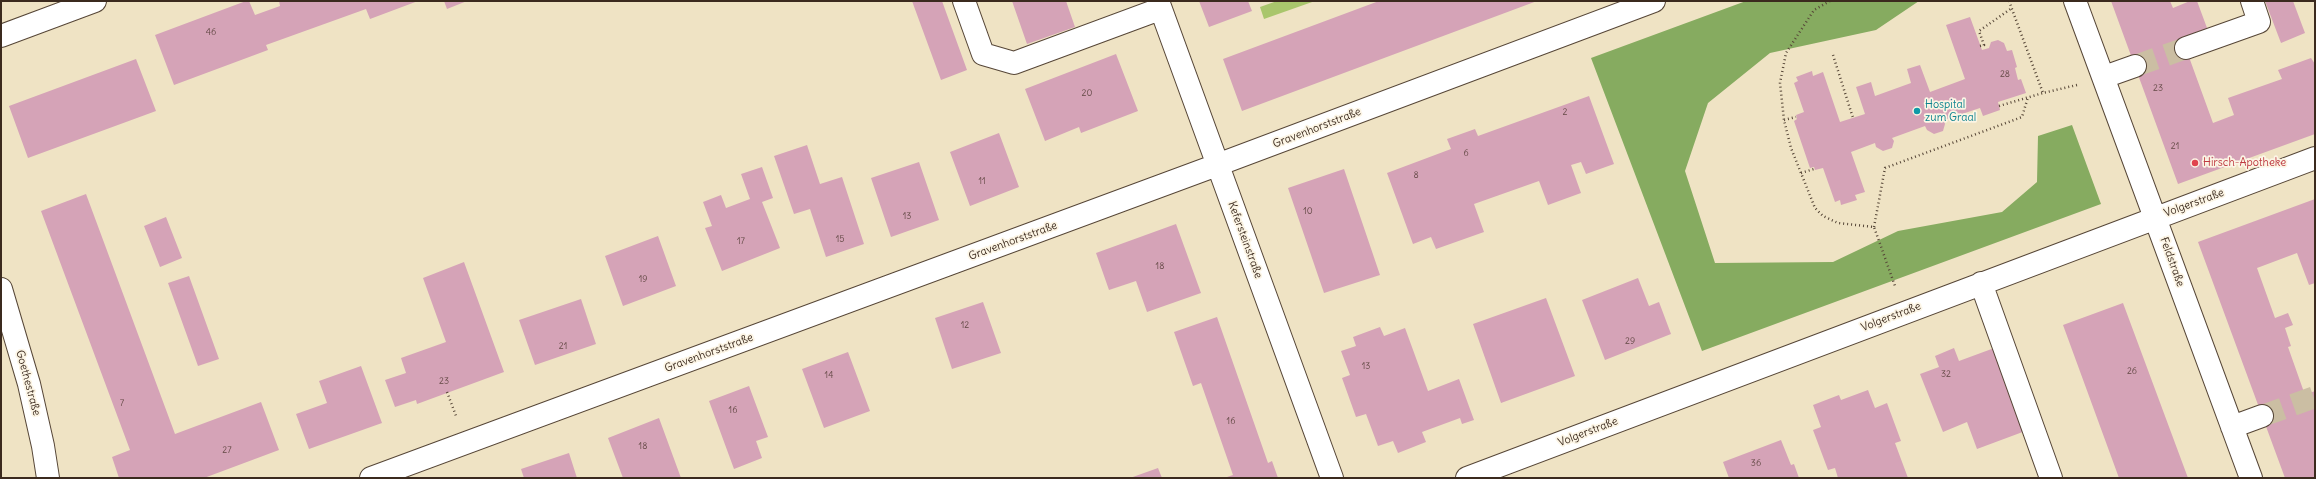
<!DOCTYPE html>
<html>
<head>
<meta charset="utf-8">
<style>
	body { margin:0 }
	#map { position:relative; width:2316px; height:479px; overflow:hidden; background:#efe3c4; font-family:Delius,sans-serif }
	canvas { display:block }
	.frame { position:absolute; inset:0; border:2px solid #3b2a1e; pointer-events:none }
</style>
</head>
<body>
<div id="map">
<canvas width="2316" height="479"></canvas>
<div class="frame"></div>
</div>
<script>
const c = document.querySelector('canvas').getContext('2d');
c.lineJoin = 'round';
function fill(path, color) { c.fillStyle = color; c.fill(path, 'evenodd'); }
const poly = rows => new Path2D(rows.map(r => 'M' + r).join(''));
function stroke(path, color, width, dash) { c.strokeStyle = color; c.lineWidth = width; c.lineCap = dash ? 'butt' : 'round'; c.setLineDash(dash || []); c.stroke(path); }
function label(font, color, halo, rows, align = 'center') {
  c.font = font + ' Delius,sans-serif'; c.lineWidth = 3.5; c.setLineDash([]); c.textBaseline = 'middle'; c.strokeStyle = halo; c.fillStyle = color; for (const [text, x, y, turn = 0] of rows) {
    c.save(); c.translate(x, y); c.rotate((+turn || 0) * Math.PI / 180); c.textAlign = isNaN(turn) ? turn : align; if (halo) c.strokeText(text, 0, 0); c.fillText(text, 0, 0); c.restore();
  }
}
fill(poly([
	[1277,1,1315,1,1264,19,1260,7]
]), '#a9c66c');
fill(poly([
	[1746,1,1919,1,1876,30,1770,53,1708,103,1685,171,1715,263,1833,262,1898,231,2002,212,2037,182,2038,136,2072,125,2101,204,1702,351,1591,58]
]), '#86ab60');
fill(poly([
	[246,1,249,1,255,15,280,6,279,1,418,1,370,19,366,9,266,45,268,50,174,85,155,35],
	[444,1,467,1,447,9],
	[912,1,942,1,967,70,941,80],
	[1012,1,1066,1,1075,27,1027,44],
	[1199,1,1248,1,1252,11,1209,27],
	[1379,1,1537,1,1242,111,1223,59],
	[2111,1,2170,1,2173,8,2190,1,2197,1,2210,36,2185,46,2213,123,2234,115,2228,98,2282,79,2278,70,2311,58,2315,64,2315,134,2178,184],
	[2265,1,2293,1,2305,33,2281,43],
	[1970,17,1982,50,1989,48,1991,42,1998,40,2004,43,2007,51,2012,50,2017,67,2015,68,2018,80,2021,79,2026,93,1998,102,2000,110,1983,116,1980,108,1944,120,1945,124,1943,131,1934,134,1927,130,1925,126,1892,138,1894,141,1892,148,1883,151,1876,147,1875,143,1851,152,1865,192,1855,195,1857,200,1841,205,1840,200,1835,202,1823,168,1815,170,1814,167,1810,168,1794,121,1797,119,1796,115,1804,112,1794,83,1798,81,1796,77,1812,71,1813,76,1823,72,1840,122,1865,114,1856,87,1871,82,1875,96,1911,83,1907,69,1920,65,1930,92,1965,79,1946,25],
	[1116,54,1138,111,1081,133,1079,127,1045,141,1025,89],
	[136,59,156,111,28,158,9,106],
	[1589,96,1614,164,1586,174,1581,162,1571,165,1581,193,1548,205,1539,181,1474,204,1484,232,1436,249,1431,237,1413,244,1387,173,1451,149,1447,139,1475,129,1478,136],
	[999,133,1019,187,970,206,950,152],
	[807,145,820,184,842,177,864,244,826,257,810,209,794,214,774,156],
	[919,162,939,220,891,237,871,178],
	[762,167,773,198,762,202,780,248,722,271,705,228,712,226,703,202,721,195,726,208,750,199,741,174],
	[1344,169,1380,275,1324,293,1288,188],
	[86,194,175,434,261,402,279,450,204,478,119,478,112,457,130,450,41,211],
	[2315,199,2315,283,2309,285,2297,253,2257,268,2275,318,2288,313,2293,325,2285,328,2291,346,2288,347,2305,395,2315,391,2315,478,2285,478,2198,242],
	[166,217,182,258,160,267,144,226],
	[1176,224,1201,293,1147,312,1136,281,1109,290,1096,253],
	[658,236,676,286,623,306,605,256],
	[464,262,504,372,417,404,416,400,395,407,385,380,406,373,401,358,446,342,423,278],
	[189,276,219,359,198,366,168,283],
	[1638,278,1649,306,1659,302,1671,334,1605,360,1582,300],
	[1546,298,1575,376,1501,403,1473,324],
	[581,299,596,344,535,365,519,320],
	[983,302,1001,353,952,369,935,318],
	[2123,303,2188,478,2119,478,2063,325],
	[1217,317,1268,463,1272,461,1278,478,1224,478,1233,475,1201,383,1193,386,1174,332],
	[1380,327,1384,336,1405,328,1428,391,1459,379,1474,420,1462,424,1460,418,1422,432,1426,442,1398,453,1393,441,1378,446,1366,414,1356,417,1342,378,1350,375,1341,351,1356,346,1353,337],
	[1997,347,2028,430,1977,449,1967,422,1943,432,1920,374,1939,367,1935,356,1954,348,1959,361],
	[848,352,870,411,824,428,802,369],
	[361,366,382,423,309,449,296,414,327,403,319,381],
	[749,386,768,437,756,441,762,458,734,469,709,401],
	[1868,390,1875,408,1887,403,1901,441,1895,443,1908,478,1838,478,1835,468,1828,470,1813,430,1821,427,1813,405,1839,395,1841,400],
	[659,418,681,478,623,478,608,438],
	[1781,440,1791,465,1794,464,1799,478,1729,478,1723,462],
	[569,453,577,478,524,478,521,469],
	[1158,468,1162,478,1130,478]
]), '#d5a3b7');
stroke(poly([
	[2135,66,2186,48],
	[2262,416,2315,397]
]), '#cbbea3', 22, [22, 11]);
const minor = poly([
	[964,1,983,54,1014,63,1160,9],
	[1158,1,1332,478],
	[2075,1,2251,478],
	[1,36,95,1],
	[2186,48,2259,22,2252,1],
	[2104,77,2135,66],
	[1981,283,2051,478],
	[1,289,29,384,43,446,48,478],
	[2232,427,2262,416],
	[371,478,1217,165,1654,1],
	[1467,478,2315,158]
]);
stroke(minor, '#564637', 24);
stroke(poly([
	[1830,1,1814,10,1786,53,1780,83,1784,120,1791,148,1815,208,1823,216,1838,223,1874,227,1895,286],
	[2009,1,2043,93,2077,85],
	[1980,46,1984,45,1979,31,2012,8],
	[1833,55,1853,118],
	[1999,106,2043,93],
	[1784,120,1796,117],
	[1801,173,1814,169],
	[1874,227,1885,168,2022,117,2028,97],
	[447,392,456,416]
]), '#564637', 2.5, [1, 3]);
stroke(minor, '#fff', 22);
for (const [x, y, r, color] of [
	[1917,111,4,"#0f9aa8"],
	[2195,163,4,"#e0444e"]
]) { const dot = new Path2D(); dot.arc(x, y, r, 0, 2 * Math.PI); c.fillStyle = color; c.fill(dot); stroke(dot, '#fcf5e5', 1.5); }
label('9px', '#624844', null, [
	["46",211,32],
	["28",2005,74],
	["23",2158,88],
	["20",1087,93],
	["2",1565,112],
	["21",2175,146],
	["6",1466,153],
	["8",1416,175],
	["11",982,181],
	["10",1308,211],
	["13",907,216],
	["15",840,239],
	["17",741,241],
	["18",1160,266],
	["19",643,279],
	["12",965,325],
	["29",1630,341],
	["21",563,346],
	["13",1366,366],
	["26",2132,371],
	["32",1946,374],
	["14",829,375],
	["23",444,381],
	["7",122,403],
	["16",733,410],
	["16",1231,421],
	["18",643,446],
	["27",227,450],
	["36",1756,463]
]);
label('11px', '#0d838f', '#fcf5e5', [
	["Hospital",1925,105],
	["zum Graal",1925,118]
], 'left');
label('11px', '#3b2a1e', '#fcf5e5', [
	["Gravenhorststraße",1317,128,-21],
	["Volgerstraße",2194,203,-20],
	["Kefersteinstraße",1245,240,70],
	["Gravenhorststraße",1013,241,-20],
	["Feldstraße",2172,262,70],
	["Volgerstraße",1891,317,-21],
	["Gravenhorststraße",709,353,-20],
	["Goethestraße",28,383,75],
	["Volgerstraße",1588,432,-21]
]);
label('11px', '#be3a42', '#fcf5e5', [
	["Hirsch-Apotheke",2203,163]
], 'left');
</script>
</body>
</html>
